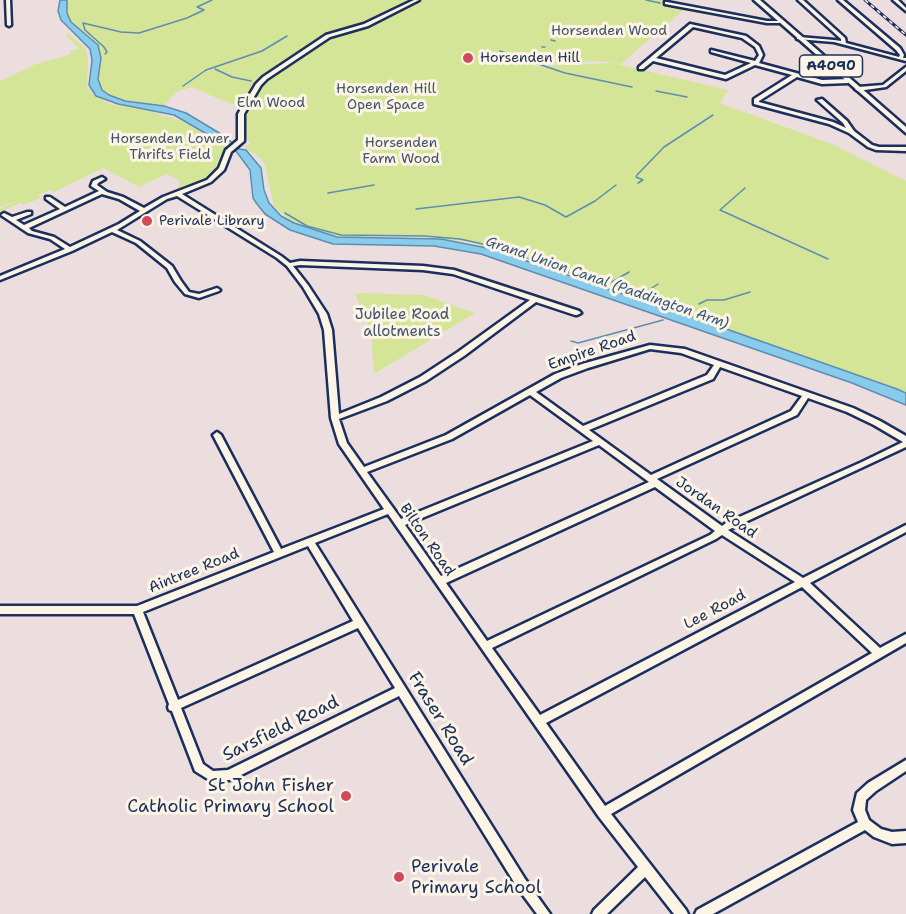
<!DOCTYPE html>
<html>
<head>
<meta charset="utf-8">
<style>
	body { margin:0 }
	canvas { display:block; background:#ecddde }
</style>
</head>
<body>
<canvas width="906" height="914"></canvas>
<script>
const c = document.querySelector('canvas').getContext('2d');
c.lineJoin = 'round';
function fill(path, color) { c.fillStyle = color; c.fill(path, 'evenodd'); }
const poly = rows => new Path2D(rows.map(r => 'M' + r).join(''));
function stroke(path, color, width, dash) { c.strokeStyle = color; c.lineWidth = width; c.lineCap = dash ? 'butt' : 'round'; c.setLineDash(dash || []); c.stroke(path); }
function label(font, color, halo, rows, align = 'center') {
  c.font = font + ' "Shantell Sans",sans-serif'; c.lineWidth = 6; c.setLineDash([]); c.textBaseline = 'middle'; c.strokeStyle = halo; c.fillStyle = color; for (const [text, x, y, turn = 0] of rows) {
    c.save(); c.translate(x, y); c.rotate((+turn || 0) * Math.PI / 180); c.textAlign = isNaN(turn) ? turn : align; if (halo) c.strokeText(text, 0, 0); c.fillText(text, 0, 0); c.restore();
  }
}
fill(poly([
	[67,0,414,0,364,23,323,37,274,68,259,81,244,104,231,104,191,87,176,92,164,106,125,101,109,95,102,90,98,79,101,59,100,49,94,40,71,22,67,13],
	[420,0,665,0,664,5,685,9,621,64,598,61,557,64,539,65,526,69,540,66,613,63,728,90,720,103,834,145,906,181,906,396,715,327,702,315,686,317,470,242,410,236,341,237,318,232,290,220,274,207,265,164,262,159,244,147,251,143,246,139,245,117,262,83,327,38,368,25],
	[69,34,86,49,88,61,87,85,92,94,110,104,149,111,182,121,228,148,216,174,199,183,177,191,180,181,167,174,139,187,103,168,54,192,50,190,38,195,41,198,23,205,20,203,4,210,6,213,0,215,0,209,17,201,0,207,0,81,36,64,71,54,70,51,80,49,65,35],
	[355,293,424,295,475,313,374,374,371,332]
]), '#d5e598');
const water = poly([
	[60,0,67,0,67,13,71,22,98,45,101,58,98,79,102,90,109,95,125,101,164,106,186,113,226,137,239,149,246,150,261,168,264,190,269,203,281,216,294,223,337,237,441,239,492,249,672,311,690,317,706,317,712,324,897,389,906,393,906,405,852,383,481,254,434,246,333,244,290,230,265,214,257,204,253,198,250,170,236,151,174,115,118,104,96,96,89,85,92,60,90,49,61,20,58,11,60,0]
]);
fill(water, '#89cbeb');
stroke(water, '#5d8db3', 1.5);
stroke(poly([
	[646,0,660,3],
	[564,29,569,31],
	[562,32,565,33],
	[551,40,555,41],
	[542,47,545,47],
	[500,51,565,73,632,87],
	[105,54,107,52,104,47,85,30,83,23,121,32,139,33,187,18,204,10,197,7,212,0],
	[215,69,232,77,251,81],
	[183,86,206,70,262,51,287,36],
	[656,91,687,97],
	[638,183,643,180,636,177,637,175,664,147,713,115],
	[745,188,720,210,828,259],
	[328,193,374,185],
	[416,209,519,197,545,205,566,217,595,201,616,185],
	[285,213,307,226,341,235,425,236,460,239,492,246,606,285],
	[612,282,629,272],
	[649,290,658,284],
	[699,304,707,300,724,300,750,292],
	[571,341,578,343,663,320]
]), '#5d8db3', 1.5);
const minor = poly([
	[6,0,10,0,11,25,9,26,7,25,6,0],
	[414,0,419,0,368,26,330,37,267,79,261,85,244,114,244,141,231,152,224,170,211,182,182,194,281,256,290,263,300,261,423,266,454,270,579,311,581,313,577,315,575,315,536,302,464,356,426,381,387,401,339,419,347,443,364,467,446,435,555,374,582,364,650,345,685,349,853,408,880,421,906,436,906,447,728,530,803,578,906,525,906,532,810,583,880,648,906,634,906,643,611,814,686,910,688,914,674,914,645,877,607,914,592,914,594,910,638,867,599,817,388,514,315,543,525,879,550,914,537,914,517,887,399,696,233,779,229,780,211,781,195,771,172,711,169,710,168,707,169,704,134,614,0,614,0,606,137,606,274,552,213,435,217,432,221,435,281,549,384,509,339,444,331,418,324,330,319,314,303,287,287,266,277,258,177,196,167,199,117,230,140,241,172,266,181,281,189,292,199,294,217,288,220,290,219,291,199,298,185,294,175,282,167,268,136,243,112,232,72,251,0,280,0,276,65,249,50,239,28,233,1,215,4,213,12,217,27,212,31,212,31,214,16,220,24,225,60,209,46,199,46,197,50,197,65,207,99,191,91,186,93,181,102,177,105,179,98,183,97,185,107,192,123,197,144,208,163,197,207,180,219,168,226,150,238,140,238,114,256,84,263,77,326,35,364,24,414,0],
	[102,194,119,199,140,211,119,224,70,247,54,237,32,231,29,228,102,194],
	[300,265,423,270,453,274,530,300,458,352,420,377,381,397,339,414,332,330,327,314,308,285,293,266,300,265],
	[650,349,681,353,714,365,707,375,583,426,536,392,561,378,588,368,650,349],
	[720,367,802,396,791,411,651,475,589,430,713,379,720,367],
	[530,395,593,441,401,519,367,472,452,439,530,395],
	[808,398,847,412,874,425,903,442,862,462,726,523,722,526,657,479,797,415,808,398],
	[599,445,649,482,441,576,405,525,599,445],
	[655,487,715,531,710,535,487,641,446,583,655,487],
	[722,535,795,582,540,715,492,648,716,539,722,535],
	[308,546,353,621,178,700,143,612,308,546],
	[802,587,872,653,605,806,546,723,802,587],
	[358,628,395,688,228,770,213,771,203,764,181,708,358,628],
	[798,0,803,0,845,38,846,43,899,57,900,55,896,50,838,0,843,0,900,48,904,55,903,58,906,58,906,61,834,42,797,39,797,38,799,37,834,40,841,41,841,39,798,0],
	[893,0,898,0,906,8,906,11,893,0],
	[667,2,767,21,779,21,781,22,779,23,767,23,665,4,665,2,667,2],
	[690,24,746,36,759,46,763,55,759,63,822,80,848,79,851,81,848,83,822,84,797,77,759,101,759,102,833,122,846,128,843,123,817,100,822,99,847,121,854,131,872,145,879,147,906,147,906,151,876,150,868,147,849,133,829,124,754,104,754,99,792,75,755,65,726,79,653,61,643,69,639,69,639,67,690,24],
	[693,27,742,38,755,47,759,55,755,61,711,50,711,52,751,63,725,75,656,58,693,27],
	[906,67,906,71,886,87,858,91,855,89,858,87,883,85,906,67],
	[906,760,906,771,876,791,866,800,865,810,869,820,881,829,892,832,906,831,906,843,892,844,874,837,865,830,713,914,695,914,697,910,858,822,853,810,857,793,868,783,906,760]
]);
const major = poly([
	[754,0,760,0,906,127,906,133,754,0]
]);
stroke(minor, '#1b2f5e', 5);
stroke(major, '#1b2f5e', 5);
fill(minor, '#fcf5e5');
fill(major, '#fcf5e5');
const rail = poly([
	[865,0,906,35]
]);
stroke(rail, '#1b2f5e', 3);
stroke(rail, '#fcf5e5', 1.5, [4]);
for (const [x, y, r, color] of [
	[468,58,6,"#d1495b"],
	[147,221,6,"#d1495b"],
	[346,796,6,"#d1495b"],
	[399,877,6,"#d1495b"]
]) { const dot = new Path2D(); dot.arc(x, y, r, 0, 2 * Math.PI); c.fillStyle = color; c.fill(dot); stroke(dot, '#fcf5e5', 2); }
label('14px', '#40536a', '#fcf5e5', [
	["Horsenden Wood",609,31],
	["Horsenden Hill",386,89],
	["Open Space",386,105],
	["Elm Wood",271,103],
	["Horsenden Lower",170,139],
	["Thrifts Field",170,155],
	["Horsenden",401,143],
	["Farm Wood",401,159]
]);
label('14px', '#1b2f5e', '#fcf5e5', [
	["Horsenden Hill",480,58],
	["Perivale Library",159,221]
], 'left');
for (const [x, y, w] of [
	[831,66,63]
]) { const box = new Path2D(); box.roundRect(x - w / 2, y - 11, w, 22, 4.5); c.fillStyle = '#fcf5e5'; c.fill(box); stroke(box, '#1b2f5e', 1.5); }
label('bold 14px', '#1b2f5e', null, [
	["A4090",831,66]
]);
label('italic 14px', '#365681', '#fcf5e5', [
	["Grand Union Canal (Paddington Arm)",607,283,19]
]);
label('15px', '#40536a', '#fcf5e5', [
	["Jubilee Road",402,315],
	["allotments",402,332]
]);
label('15px', '#1b2f5e', '#fcf5e5', [
	["Empire Road",592,351,-19],
	["Jordan Road",716,508,35],
	["Bilton Road",427,540,55],
	["Aintree Road",194,571,-22],
	["Lee Road",715,610,-28]
]);
label('18px', '#1b2f5e', '#fcf5e5', [
	["Fraser Road",440,719,58],
	["Sarsfield Road",281,729,-26]
]);
label('18px', '#1b2f5e', '#fcf5e5', [
	["St John Fisher",334,786],
	["Catholic Primary School",334,807],
	["Perivale",411,867,"left"],
	["Primary School",411,888,"left"]
], 'right');
</script>
</body>
</html>
